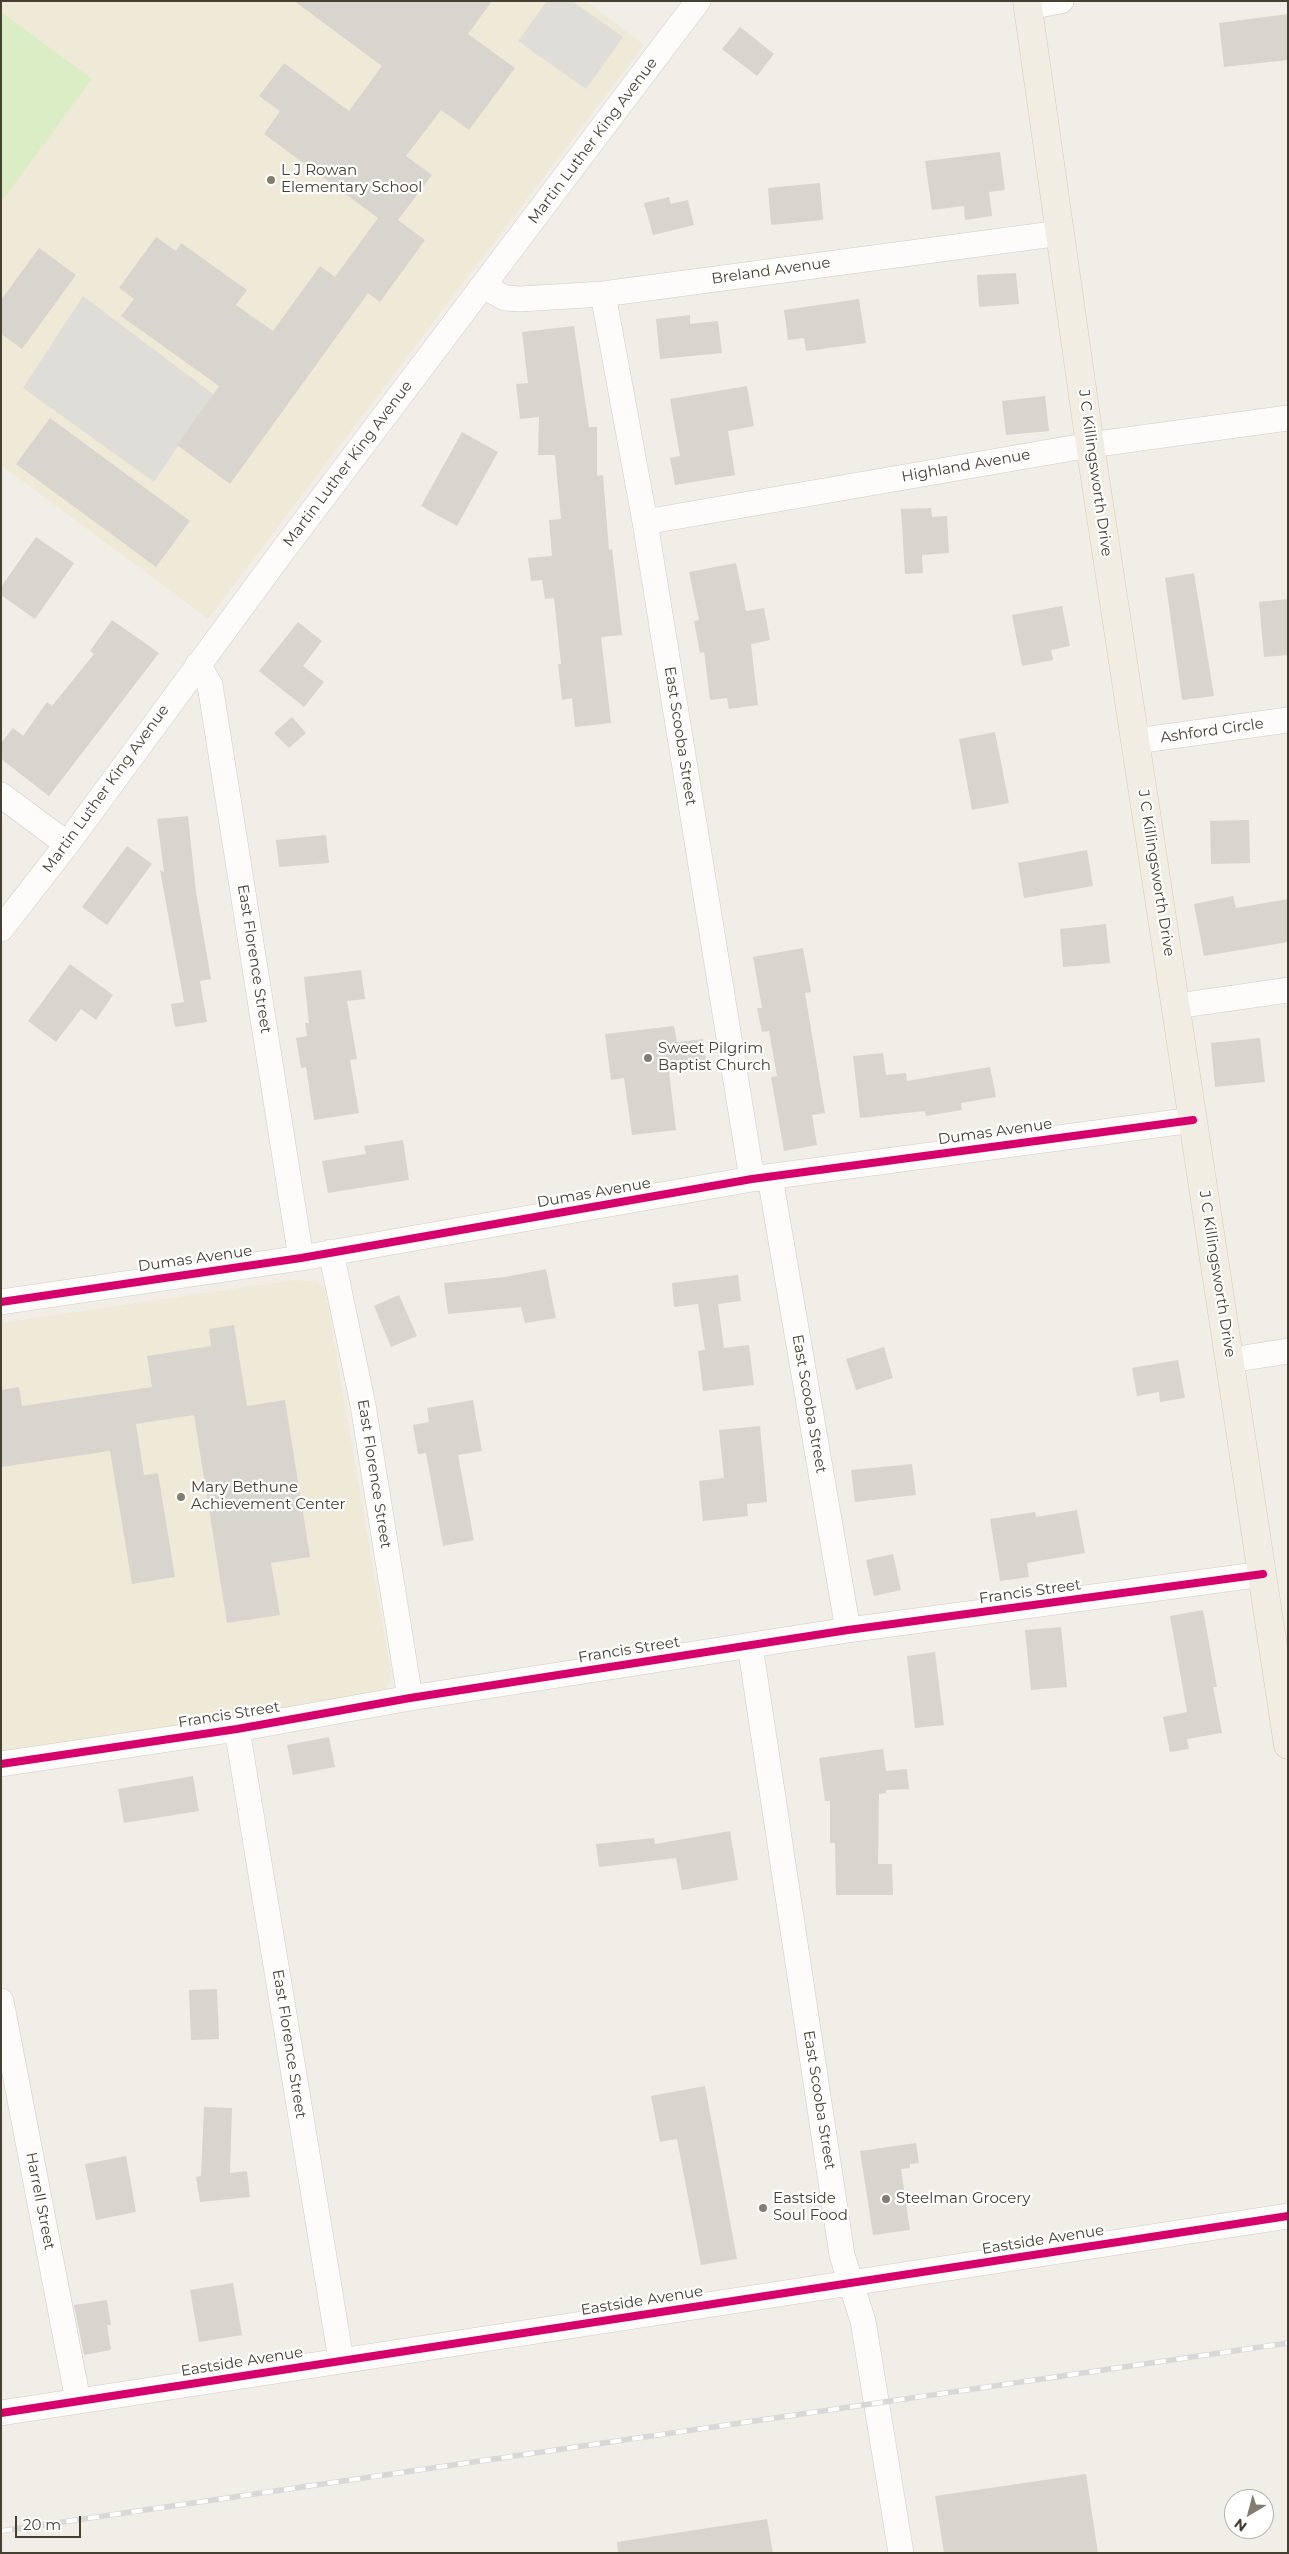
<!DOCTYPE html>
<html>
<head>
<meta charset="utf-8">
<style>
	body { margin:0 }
	#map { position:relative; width:1289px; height:2554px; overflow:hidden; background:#f0eee7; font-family:Montserrat,sans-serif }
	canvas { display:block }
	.frame { position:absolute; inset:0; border:2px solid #464033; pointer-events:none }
	.north { position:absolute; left:1224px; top:2489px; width:50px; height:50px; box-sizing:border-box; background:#fff; border:1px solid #b5b3ad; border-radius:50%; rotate:217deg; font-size:14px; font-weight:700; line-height:20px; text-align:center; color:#464033 }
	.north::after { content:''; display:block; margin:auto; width:18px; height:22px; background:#827d72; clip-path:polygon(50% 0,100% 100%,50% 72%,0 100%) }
	.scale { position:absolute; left:15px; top:2516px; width:66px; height:22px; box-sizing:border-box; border:2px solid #464033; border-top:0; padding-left:6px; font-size:15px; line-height:18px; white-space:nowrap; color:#464033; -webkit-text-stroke:4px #fff; paint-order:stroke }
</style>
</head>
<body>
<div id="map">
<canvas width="1289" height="2554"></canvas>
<div class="frame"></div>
<div class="north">N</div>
<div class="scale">20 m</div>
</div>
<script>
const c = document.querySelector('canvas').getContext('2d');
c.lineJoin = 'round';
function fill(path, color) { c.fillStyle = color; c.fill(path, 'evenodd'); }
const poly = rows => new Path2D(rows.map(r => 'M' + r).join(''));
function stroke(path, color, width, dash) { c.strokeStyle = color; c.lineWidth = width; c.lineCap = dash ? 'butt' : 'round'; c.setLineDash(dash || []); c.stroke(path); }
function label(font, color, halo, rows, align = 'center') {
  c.font = font + ' Montserrat,sans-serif'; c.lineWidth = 4.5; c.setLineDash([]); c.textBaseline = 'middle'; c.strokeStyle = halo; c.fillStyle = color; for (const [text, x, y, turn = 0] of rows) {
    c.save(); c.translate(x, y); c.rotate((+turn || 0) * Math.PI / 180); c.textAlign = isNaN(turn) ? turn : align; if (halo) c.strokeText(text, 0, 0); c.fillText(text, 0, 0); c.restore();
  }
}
fill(poly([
	[1,1,586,1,644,45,208,619,1,465],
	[294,1280,316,1281,325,1289,391,1672,390,1683,384,1691,253,1714,1,1752,1,1323]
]), '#efead8');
fill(poly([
	[1,12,92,79,1,202]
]), '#daedc4');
fill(poly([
	[547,1,572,1,623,37,586,89,518,41],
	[83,296,213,394,154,482,23,388]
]), '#dfddd7');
fill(poly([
	[294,1,492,1,468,34,515,68,469,130,441,110,406,156,432,175,398,220,425,240,380,302,368,293,230,484,177,445,219,386,121,316,134,299,119,288,156,237,176,251,181,243,247,290,236,305,273,331,320,266,335,277,378,218,264,134,280,111,259,96,284,63,349,111,382,66],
	[1288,14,1288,60,1224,67,1219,23],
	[740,27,774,54,757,76,722,49],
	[1000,152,1005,190,989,192,992,216,965,220,964,206,932,210,925,161],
	[820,183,823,220,771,225,768,188],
	[669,197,671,204,688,200,694,225,653,235,644,203],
	[39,248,76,275,22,349,1,334,1,300],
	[1016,273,1019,304,979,307,977,275],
	[859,299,866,343,806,351,804,338,788,340,784,310],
	[690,315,690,324,718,321,722,353,660,359,656,319],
	[574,326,589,427,597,427,597,476,603,475,609,550,612,549,622,635,601,637,611,723,575,727,572,698,562,700,558,664,561,664,554,598,545,599,542,580,531,581,528,558,552,556,549,520,561,519,555,455,538,455,539,417,520,419,516,384,528,383,522,332],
	[747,386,754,426,728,431,735,475,675,485,670,458,680,456,670,399],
	[1045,396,1049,431,1006,435,1002,401],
	[50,418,190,521,156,567,16,464],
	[462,432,498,452,457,526,421,506],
	[931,508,932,517,947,516,949,553,922,555,923,573,905,574,901,509],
	[36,537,74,563,35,619,1,595,1,587],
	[736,563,746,611,764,608,770,640,751,644,758,705,729,709,727,698,710,700,704,652,700,653,694,621,699,620,689,572],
	[1194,573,1214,696,1182,700,1165,578],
	[1288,599,1288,655,1264,657,1259,602],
	[1062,606,1070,646,1051,650,1053,660,1022,666,1012,615],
	[112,620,159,653,49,796,1,759,1,743,13,728,23,736,47,702,52,706,94,654,90,651],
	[298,622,322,641,303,666,324,682,304,707,259,671],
	[292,717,306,733,289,748,274,733],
	[995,732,1009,803,972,810,959,739],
	[188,816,196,892,211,979,200,981,207,1022,175,1027,171,1004,184,1002,160,870,164,872,157,819],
	[1249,820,1250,863,1211,864,1210,821],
	[326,835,329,863,279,867,276,840],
	[127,846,152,864,107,925,82,907],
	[1087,850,1093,886,1024,898,1018,863],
	[1233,896,1236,908,1288,899,1288,942,1204,956,1194,904],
	[1106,924,1110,963,1063,967,1060,929],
	[803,948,811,992,805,993,825,1113,812,1115,817,1145,784,1151,771,1077,777,1076,769,1031,762,1032,757,1008,762,1008,753,957],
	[70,964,113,995,96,1020,81,1009,56,1042,28,1021],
	[361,970,365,999,347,1001,357,1059,350,1060,359,1113,314,1120,306,1067,301,1068,296,1038,307,1036,305,1023,309,1023,304,977],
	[674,1026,677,1042,703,1039,707,1068,669,1072,676,1130,632,1135,624,1078,611,1080,605,1034],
	[1260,1038,1265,1082,1215,1087,1211,1043],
	[883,1053,886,1075,906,1073,907,1081,990,1067,996,1097,961,1103,962,1110,926,1116,925,1111,860,1118,853,1056],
	[403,1140,409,1180,328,1193,322,1161,366,1154,364,1146],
	[546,1269,556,1318,525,1323,521,1307,448,1314,444,1283,505,1277],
	[738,1275,741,1301,718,1304,724,1348,749,1345,754,1385,703,1391,698,1351,705,1350,698,1304,674,1307,672,1283],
	[399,1295,417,1336,391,1347,374,1306],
	[234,1325,247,1406,285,1400,310,1557,271,1563,280,1615,227,1623,194,1415,136,1424,144,1475,158,1473,175,1577,132,1584,110,1451,1,1467,1,1390,19,1387,22,1406,152,1387,147,1356,211,1346,209,1329],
	[884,1347,893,1378,856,1390,846,1359],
	[1178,1360,1185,1398,1160,1402,1159,1392,1137,1396,1132,1368],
	[473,1400,482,1451,458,1455,474,1540,443,1546,426,1453,418,1454,413,1425,429,1422,427,1408],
	[760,1426,767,1502,747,1504,748,1516,703,1521,699,1481,724,1478,719,1430],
	[912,1464,916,1495,855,1502,851,1470],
	[1077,1510,1085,1553,1027,1563,1029,1577,1000,1581,990,1519,1035,1512,1036,1517],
	[893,1554,901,1590,874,1596,866,1560],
	[1203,1610,1217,1687,1213,1687,1222,1733,1187,1739,1189,1749,1170,1752,1163,1717,1187,1712,1170,1616],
	[1061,1627,1067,1687,1031,1690,1025,1630],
	[935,1652,944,1725,915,1728,907,1656],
	[329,1737,335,1767,293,1775,287,1745],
	[883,1749,886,1771,907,1769,909,1789,886,1790,886,1793,879,1794,878,1864,892,1864,893,1895,836,1895,835,1843,830,1843,830,1801,825,1801,819,1758],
	[193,1776,199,1811,124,1823,118,1789],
	[730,1831,738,1880,682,1890,676,1858,599,1867,596,1844,654,1838,655,1844],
	[217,1989,219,2039,191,2040,189,1990],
	[705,2086,737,2259,701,2265,677,2139,660,2142,651,2096],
	[204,2107,232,2108,230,2173,247,2171,250,2197,200,2202,196,2177,201,2176],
	[916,2143,919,2163,910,2164,910,2168,901,2169,910,2230,873,2235,860,2151],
	[126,2156,136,2212,96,2220,85,2164],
	[233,2283,242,2335,199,2342,190,2290],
	[107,2300,111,2325,107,2325,111,2350,84,2355,74,2305],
	[1086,2474,1098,2553,944,2553,935,2496],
	[767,2519,773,2553,618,2553,617,2542]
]), '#d8d5ce');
const minor = poly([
	[1028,7,1061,1],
	[483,286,505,298,520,299,603,294,1061,233],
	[603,294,645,522,752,1179],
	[645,522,1090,445,1288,418],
	[198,664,210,685,301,1258],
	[1136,741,1288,720],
	[1,795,67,844],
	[1,929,67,844,284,549,698,1],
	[1177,1006,1288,990],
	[770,1177,848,1630],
	[331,1252,363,1405,410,1698],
	[1,1302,301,1258,752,1179,1193,1120],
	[1231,1360,1288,1351],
	[750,1645,842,2255,863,2321,901,2553],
	[237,1729,341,2360],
	[1,1764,237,1729,410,1698,848,1630,1263,1574],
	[1,2001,78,2401],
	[1,2413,1288,2216]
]);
const major = poly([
	[1027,1,1090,445,1288,1745]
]);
stroke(minor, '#ceccc5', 26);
stroke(major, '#d4ccb2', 29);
stroke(minor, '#fdfcfb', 25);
stroke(major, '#f1ede2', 28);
const rail = poly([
	[1,2531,1288,2343]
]);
stroke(rail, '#d8d8d7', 5.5);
stroke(rail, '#fff', 4, [11]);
stroke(poly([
	[1,1302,301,1258,752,1179,1193,1120],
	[1,1764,237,1729,410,1698,848,1630,1263,1574],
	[1,2413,1288,2216]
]), '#d6006c', 8);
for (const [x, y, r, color] of [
	[271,180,5,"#827d72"],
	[648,1058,5,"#827d72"],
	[181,1497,5,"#827d72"],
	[886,2199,5,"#827d72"],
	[763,2208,5,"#827d72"]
]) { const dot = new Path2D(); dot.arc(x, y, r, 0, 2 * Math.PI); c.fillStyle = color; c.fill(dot); stroke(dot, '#fff', 2); }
label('15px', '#464033', '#fff', [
	["Martin Luther King Avenue",593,141,-53],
	["Breland Avenue",771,271,-8],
	["Martin Luther King Avenue",348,464,-53],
	["Highland Avenue",966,466,-10],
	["J C Killingsworth Drive",1095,473,82],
	["Ashford Circle",1212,731,-8],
	["East Scooba Street",680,736,81],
	["Martin Luther King Avenue",106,789,-54],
	["J C Killingsworth Drive",1156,873,81],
	["East Florence Street",254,959,81],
	["Dumas Avenue",995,1132,-8],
	["Dumas Avenue",594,1193,-10],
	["Dumas Avenue",195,1259,-8],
	["J C Killingsworth Drive",1217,1274,81],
	["East Scooba Street",809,1404,80],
	["East Florence Street",374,1474,81],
	["Francis Street",1030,1592,-8],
	["Francis Street",629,1650,-9],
	["Francis Street",229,1715,-9],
	["East Florence Street",289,2044,81],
	["East Scooba Street",819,2100,81],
	["Harrell Street",40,2201,79],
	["Eastside Avenue",1043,2240,-9],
	["Eastside Avenue",642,2301,-9],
	["Eastside Avenue",242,2362,-9]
]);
label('15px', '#464033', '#fff', [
	["L J Rowan",281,171],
	["Elementary School",281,188],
	["Sweet Pilgrim",658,1049],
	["Baptist Church",658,1066],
	["Mary Bethune",191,1488],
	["Achievement Center",191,1505],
	["Eastside",773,2199],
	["Soul Food",773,2216],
	["Steelman Grocery",896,2199]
], 'left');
</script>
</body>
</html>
